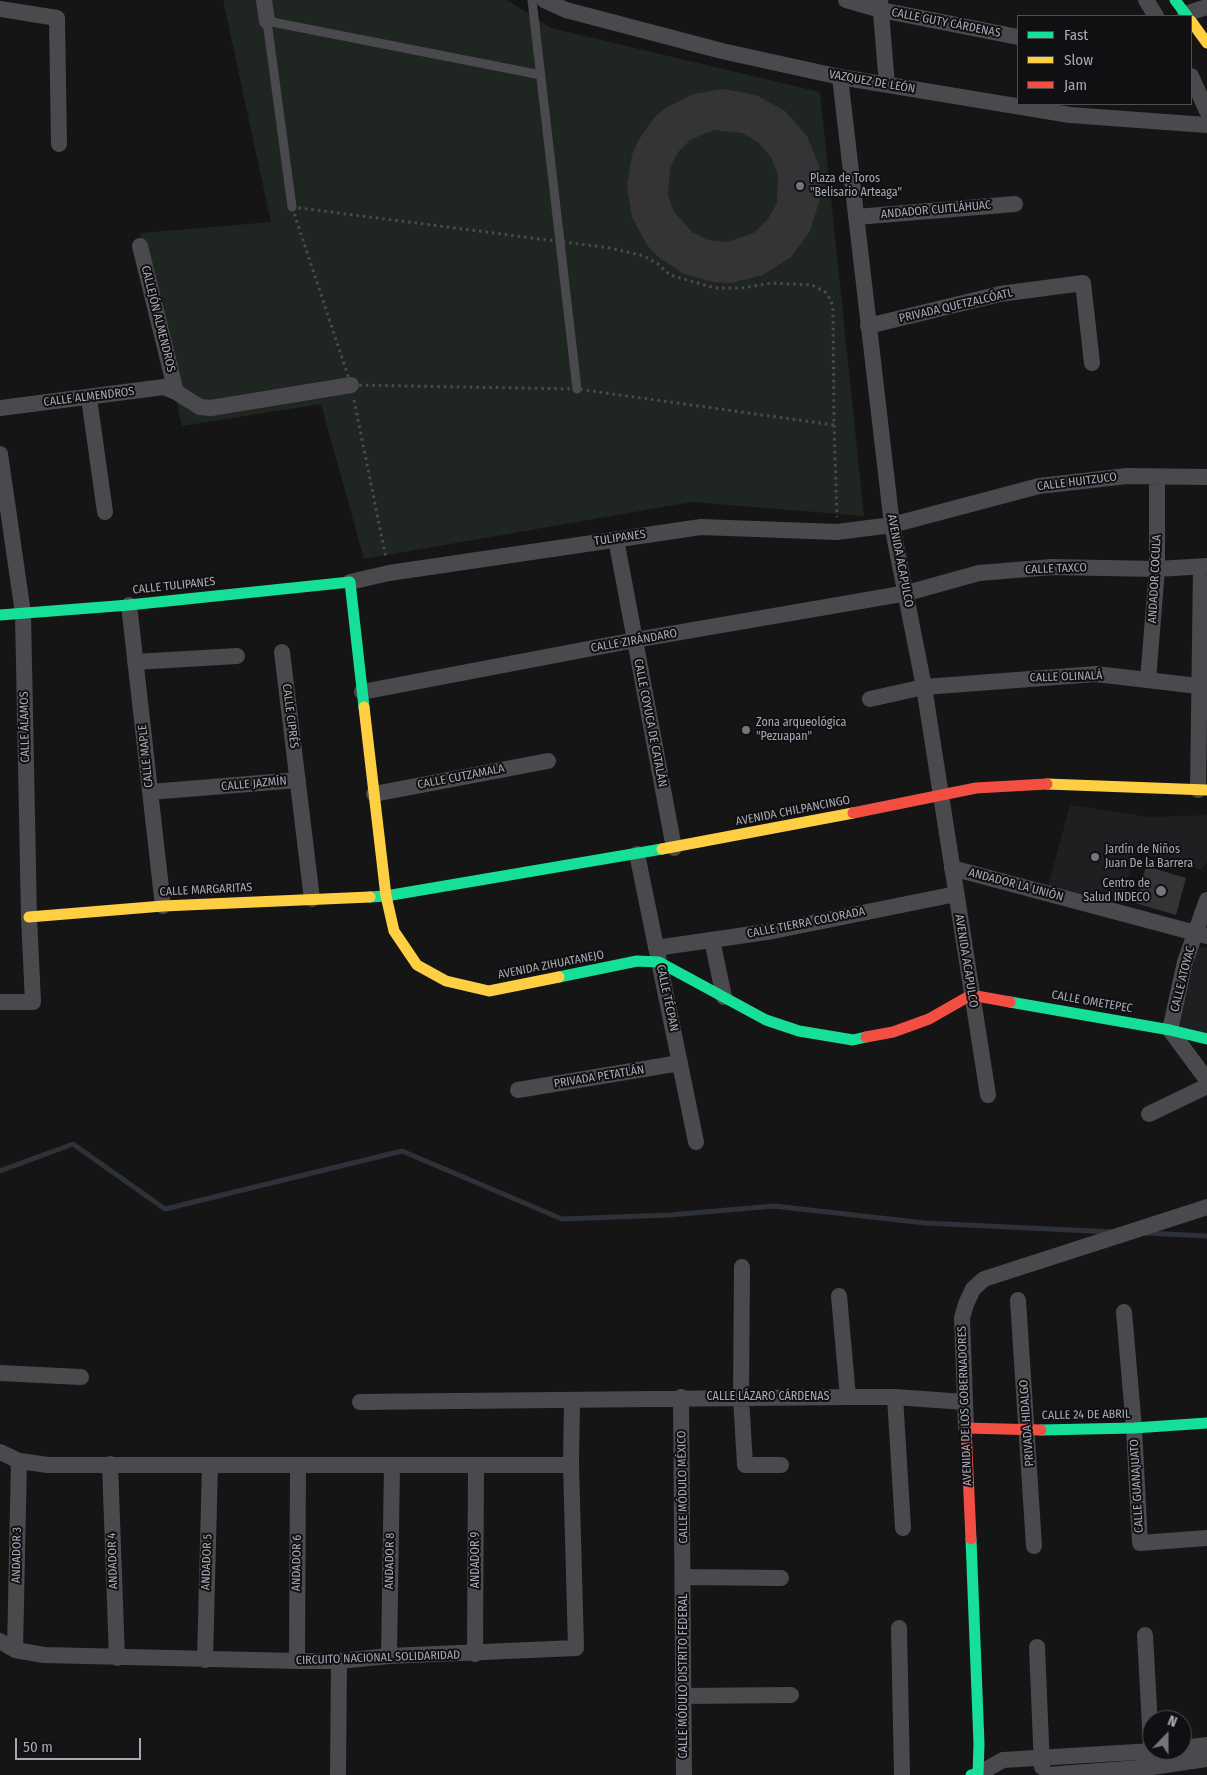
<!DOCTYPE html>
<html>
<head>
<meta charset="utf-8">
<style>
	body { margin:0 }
	#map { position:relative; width:1207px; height:1775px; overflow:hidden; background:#151515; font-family:"Fira Sans Condensed",sans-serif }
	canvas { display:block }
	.legend { position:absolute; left:1017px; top:15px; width:175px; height:90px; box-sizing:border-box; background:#100f11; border:1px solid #4d4d52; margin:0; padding:6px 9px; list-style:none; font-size:15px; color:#a8a9b4 }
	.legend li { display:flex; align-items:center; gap:10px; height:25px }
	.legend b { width:25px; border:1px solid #4d4d52 }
	.north { position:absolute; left:1142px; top:1710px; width:50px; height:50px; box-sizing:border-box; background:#100f11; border:1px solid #4d4d52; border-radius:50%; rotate:22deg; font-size:14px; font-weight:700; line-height:20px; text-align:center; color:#a8a9b4 }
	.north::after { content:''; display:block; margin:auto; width:18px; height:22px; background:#75757c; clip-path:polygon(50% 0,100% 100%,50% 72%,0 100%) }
	.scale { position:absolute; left:15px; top:1738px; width:126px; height:22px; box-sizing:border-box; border:2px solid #a8a9b4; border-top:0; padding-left:6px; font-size:15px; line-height:18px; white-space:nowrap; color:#a8a9b4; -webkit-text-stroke:4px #100f11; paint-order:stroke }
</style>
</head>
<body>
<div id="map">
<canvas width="1207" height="1775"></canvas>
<ul class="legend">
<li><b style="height:6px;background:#16e098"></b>Fast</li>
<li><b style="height:6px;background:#ffcf43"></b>Slow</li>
<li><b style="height:6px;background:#f24e42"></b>Jam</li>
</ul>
<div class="north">N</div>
<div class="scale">50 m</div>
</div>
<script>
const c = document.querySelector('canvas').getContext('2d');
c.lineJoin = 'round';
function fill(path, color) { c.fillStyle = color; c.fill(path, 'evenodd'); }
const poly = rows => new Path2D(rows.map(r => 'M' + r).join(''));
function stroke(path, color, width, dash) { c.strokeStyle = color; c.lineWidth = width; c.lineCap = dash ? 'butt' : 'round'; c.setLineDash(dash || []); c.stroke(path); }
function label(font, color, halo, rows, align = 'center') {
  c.font = font + ' "Fira Sans Condensed",sans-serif'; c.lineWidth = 4; c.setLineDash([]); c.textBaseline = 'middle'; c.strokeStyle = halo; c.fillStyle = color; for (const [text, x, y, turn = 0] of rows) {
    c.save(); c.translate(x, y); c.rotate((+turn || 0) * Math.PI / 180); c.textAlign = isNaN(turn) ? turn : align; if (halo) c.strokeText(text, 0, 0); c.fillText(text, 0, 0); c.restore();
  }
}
fill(poly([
	[1070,805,1150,817,1207,815,1207,862,1201,870,1136,852,1121,903,1048,886],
	[1198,946,1207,948,1207,1034,1178,1027]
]), '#1f1f21');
fill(poly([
	[223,0,507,0,551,28,820,92,864,516,692,502,364,559,321,404,182,426,140,233,271,222]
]), '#1f2521');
stroke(poly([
	[0,1171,73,1144,165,1209,402,1151,562,1219,670,1215,774,1206,925,1223,1112,1232],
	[1145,1233,1207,1236]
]), '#2d3239', 5);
fill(poly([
	[723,89,756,95,785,111,807,136,819,166,821,183,820,199,810,231,791,257,763,275,731,283,714,282,684,274,657,256,647,245,632,217,627,186,632,155,638,141,655,117,667,107,694,94],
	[714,130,742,133,758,142,771,157,778,174,777,203,768,219,754,233,727,242,708,240,692,232,674,212,668,195,670,168,678,152,690,140],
	[1146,866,1186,878,1176,915,1135,903]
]), '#343436');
stroke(poly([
	[292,207,610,248,644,256,658,264,670,275,715,288,743,288,771,283,812,285,825,292,831,300,833,310,834,425,577,389,351,385,292,207],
	[354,400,386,558],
	[834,425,837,517]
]), '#4b4b4e', 3, [2.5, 4]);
stroke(poly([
	[532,0,577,389],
	[292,207,267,21,541,75]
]), '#4a4a4e', 9);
stroke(poly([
	[264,0,267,21],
	[544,0,566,10,722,51,840,77,1070,115,1207,125],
	[846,0,881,10,1018,37],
	[880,0,887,85],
	[1146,0,1156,16],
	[0,9,57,18,59,144],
	[1185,14,1207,7],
	[1191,76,1207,111],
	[840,77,892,525,924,687,988,1095],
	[856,217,1015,204],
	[140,246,176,392],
	[868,326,1000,294,1083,283,1092,363],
	[89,398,105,512],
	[0,408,164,387,176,392,200,407,211,408,351,385],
	[0,454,23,613,29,917,33,1002,0,1002],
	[616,539,674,848],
	[350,582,389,573,701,527,837,532,892,525,1039,486,1127,476,1207,477],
	[129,605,163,906],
	[282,652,312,899],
	[135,662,237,656],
	[1148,680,1157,569,1157,477],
	[362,692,635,640,907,593,979,573,1052,567,1157,569,1207,566],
	[870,699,924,687,1096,674,1207,687],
	[1198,790,1201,567],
	[150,792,298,780],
	[374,794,548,761],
	[637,854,696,1142],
	[952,868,1207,936],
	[1207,900,1185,962,1170,1030,1207,1080],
	[712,940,724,997],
	[656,948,773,931,956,894],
	[518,1090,680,1063],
	[1149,1114,1207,1086],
	[742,1267,741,1397,745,1465,781,1465],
	[839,1296,848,1397],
	[1018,1300,1034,1546],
	[1124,1312,1134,1428,1140,1543,1207,1538],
	[0,1373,81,1377],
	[681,1397,684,1775],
	[895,1397,903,1528],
	[360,1402,848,1397,895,1397,964,1402],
	[966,1428,962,1318,966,1304,973,1289,984,1279,1207,1207],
	[0,1452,19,1461,48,1465,571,1465],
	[110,1464,117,1658],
	[684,1577,781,1578],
	[899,1628,902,1775],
	[1145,1635,1152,1763],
	[0,1641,15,1650,44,1655,297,1661,339,1661,389,1656,576,1648,571,1465,572,1400],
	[1037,1647,1042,1767],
	[15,1650,19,1461],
	[475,1654,476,1466],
	[389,1656,392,1466],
	[205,1660,210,1465],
	[297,1661,298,1465],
	[684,1696,791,1695],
	[1182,1748,1207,1745],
	[978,1774,1003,1760,1170,1750],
	[338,1775,339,1661],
	[1047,1775,1152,1767,1207,1759]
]), '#4a4a4e', 16);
stroke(poly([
	[1175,0,1187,16],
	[0,615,129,605,350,582,364,707],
	[370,897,386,896,662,849],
	[559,977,637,961,659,962,766,1020,799,1031,853,1040,866,1037],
	[1010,1002,1170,1030,1207,1039],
	[1041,1430,1134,1428,1207,1423],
	[971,1539,979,1744,978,1774,971,1775]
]), '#16e098', 11);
stroke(poly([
	[1191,21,1207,43],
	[364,707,386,896,394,931,417,965,446,981,489,991,559,977],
	[1047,784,1207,790],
	[662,849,853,813],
	[29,917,163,906,370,897]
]), '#ffcf43', 11);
stroke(poly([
	[853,813,976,788,1047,784],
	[866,1037,893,1032,929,1019,971,995,1010,1002],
	[971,1539,966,1428,1041,1430]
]), '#f24e42', 11);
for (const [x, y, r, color] of [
	[800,186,5,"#75757c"],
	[746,730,5,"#75757c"],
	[1095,857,5,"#75757c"],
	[1161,891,6,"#75757c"]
]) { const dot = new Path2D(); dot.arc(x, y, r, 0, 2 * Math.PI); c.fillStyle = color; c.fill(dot); stroke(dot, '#100f11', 2); }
label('12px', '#a8a9b4', '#100f11', [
	["CALLE GUTY CÁRDENAS",946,23,11],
	["VAZQUEZ DE LEÓN",872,82,10],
	["ANDADOR CUITLÁHUAC",936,210,-5],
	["PRIVADA QUETZALCÓATL",956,306,-13],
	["CALLEJÓN ALMENDROS",158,319,76],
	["CALLE ALMENDROS",89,397,-7],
	["CALLE HUITZUCO",1077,482,-7],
	["TULIPANES",620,538,-8],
	["AVENIDA ACAPULCO",900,561,79],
	["CALLE TAXCO",1056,569,-2],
	["ANDADOR COCULA",1155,579,-87],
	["CALLE TULIPANES",174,586,-6],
	["CALLE ZIRÁNDARO",634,641,-10],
	["CALLE OLINALÁ",1066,677,-2],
	["CALLE CIPRÉS",290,716,83],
	["CALLE COYUCA DE CATALÁN",650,723,79],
	["CALLE ÁLAMOS",25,727,-91],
	["CALLE MAPLE",146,756,-96],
	["CALLE CUTZAMALA",461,777,-11],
	["CALLE JAZMÍN",254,784,-5],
	["AVENIDA CHILPANCINGO",793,811,-11],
	["ANDADOR LA UNIÓN",1016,885,15],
	["CALLE MARGARITAS",206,890,-3],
	["CALLE TIERRA COLORADA",806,923,-11],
	["AVENIDA ACAPULCO",966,961,81],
	["AVENIDA ZIHUATANEJO",551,965,-11],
	["CALLE ATOYAC",1183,979,-76],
	["CALLE TÉCPAN",667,998,78],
	["CALLE OMETEPEC",1092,1002,10],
	["PRIVADA PETATLÁN",599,1077,-9],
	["CALLE LÁZARO CÁRDENAS",768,1397],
	["AVENIDA DE LOS GOBERNADORES",965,1406,-92],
	["CALLE 24 DE ABRIL",1086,1415,-1],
	["PRIVADA HIDALGO",1027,1423,-94],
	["CALLE GUANAJUATO",1137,1486,-93],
	["CALLE MÓDULO MÉXICO",683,1487,-91],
	["ANDADOR 3",17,1555,-89],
	["ANDADOR 9",476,1560,-90],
	["ANDADOR 4",113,1561,-92],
	["ANDADOR 8",390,1561,-89],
	["ANDADOR 5",207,1562,-88],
	["ANDADOR 6",297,1563,-89],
	["CIRCUITO NACIONAL SOLIDARIDAD",378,1658,-2],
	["CALLE MÓDULO DISTRITO FEDERAL",684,1676,-90]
]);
label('12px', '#a8a9b4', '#100f11', [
	["Plaza de Toros",810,179],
	["\"Belisario Arteaga\"",810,193],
	["Zona arqueológica",756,723],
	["\"Pezuapan\"",756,737],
	["Jardín de Niños",1105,850],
	["Juan De la Barrera",1105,864],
	["Centro de",1150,884,"right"],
	["Salud INDECO",1150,898,"right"]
], 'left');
</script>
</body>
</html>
